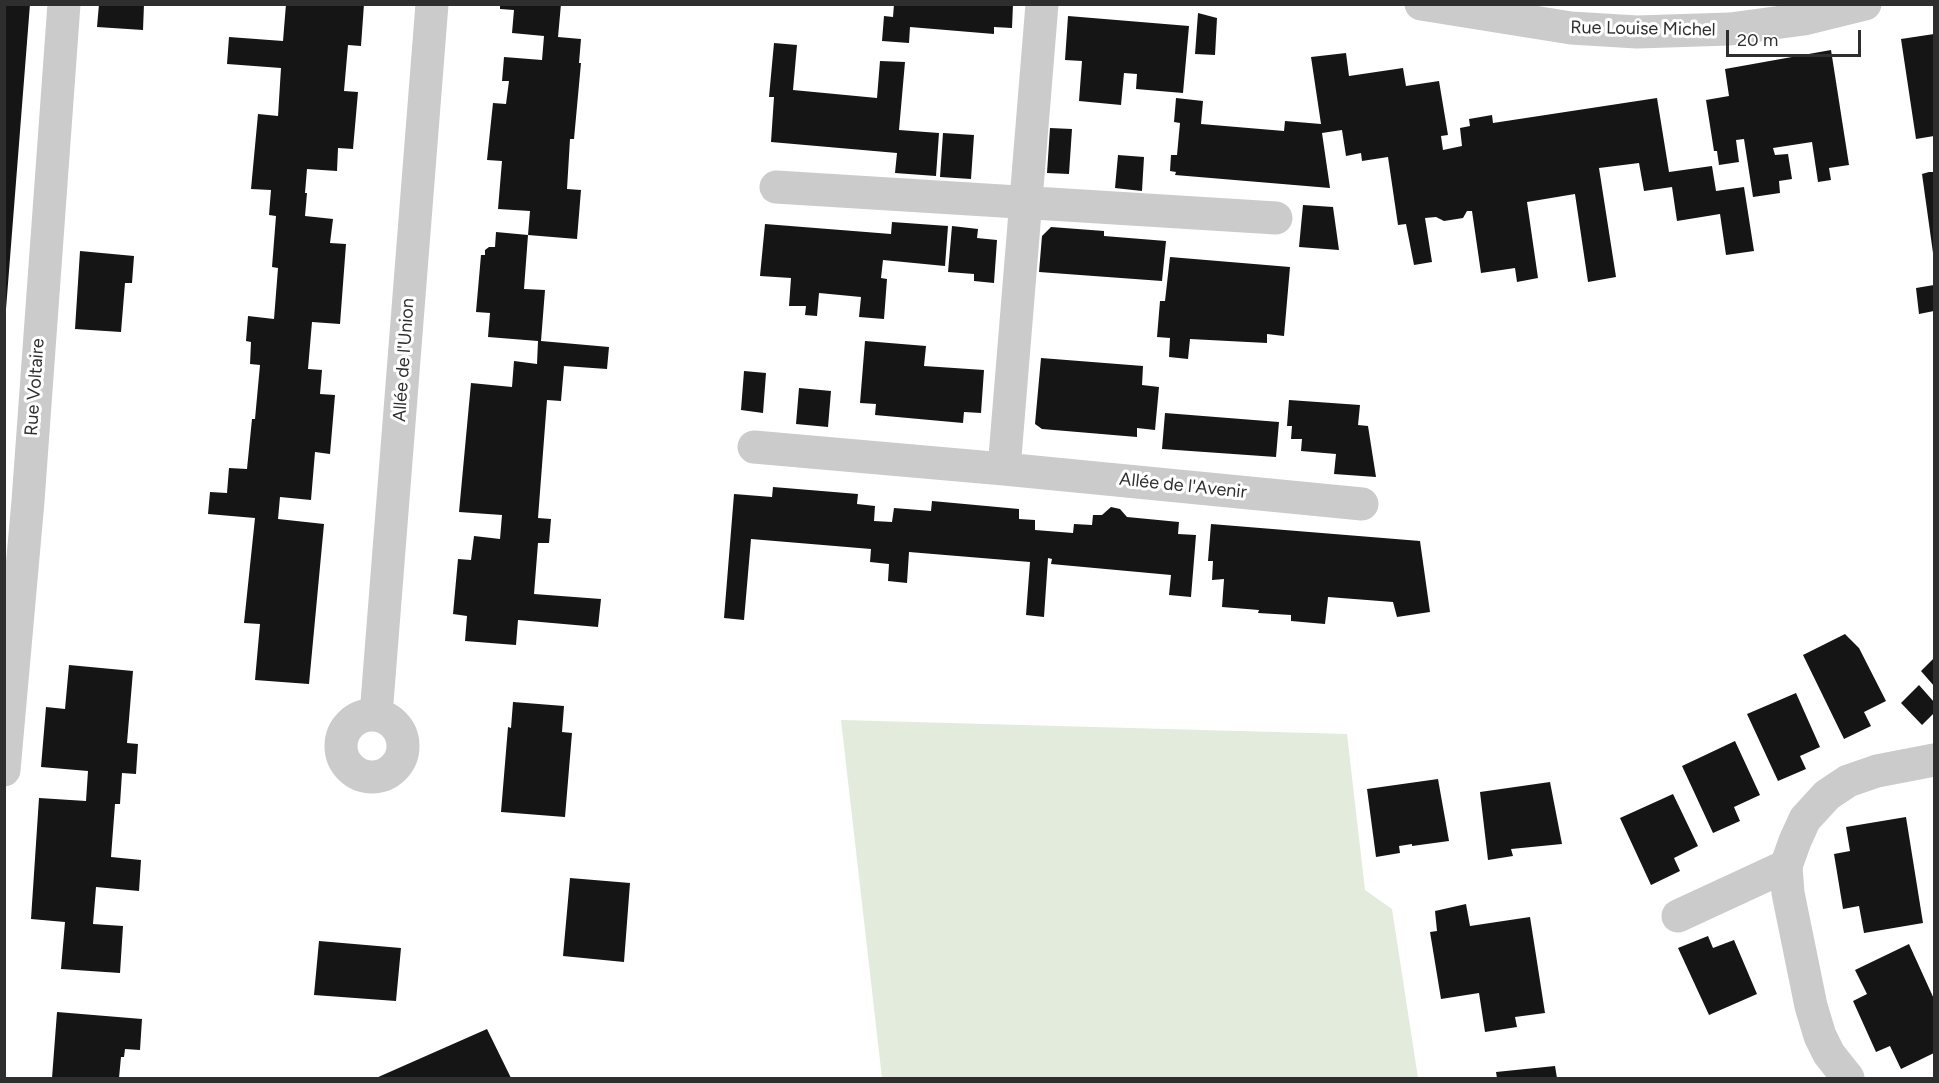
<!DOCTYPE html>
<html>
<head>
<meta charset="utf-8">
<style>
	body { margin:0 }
	#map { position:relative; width:1939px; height:1083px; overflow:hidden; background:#fff; font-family:Figtree,sans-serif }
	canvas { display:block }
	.frame { position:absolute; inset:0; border:6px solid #2e2e2e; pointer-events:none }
	.scale { position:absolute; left:1726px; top:30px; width:135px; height:27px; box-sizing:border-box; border:3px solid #2e2e2e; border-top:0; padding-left:8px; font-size:18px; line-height:21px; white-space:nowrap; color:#2e2e2e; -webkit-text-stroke:4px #fff; paint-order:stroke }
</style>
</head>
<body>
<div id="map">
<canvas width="1939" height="1083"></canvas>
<div class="frame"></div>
<div class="scale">20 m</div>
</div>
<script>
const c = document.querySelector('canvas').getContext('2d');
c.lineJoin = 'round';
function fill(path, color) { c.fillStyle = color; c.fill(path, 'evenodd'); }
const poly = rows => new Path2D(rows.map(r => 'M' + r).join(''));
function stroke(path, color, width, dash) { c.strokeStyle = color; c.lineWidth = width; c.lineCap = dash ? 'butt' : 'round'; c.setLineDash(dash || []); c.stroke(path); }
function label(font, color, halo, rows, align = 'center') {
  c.font = font + ' Figtree,sans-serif'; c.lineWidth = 6; c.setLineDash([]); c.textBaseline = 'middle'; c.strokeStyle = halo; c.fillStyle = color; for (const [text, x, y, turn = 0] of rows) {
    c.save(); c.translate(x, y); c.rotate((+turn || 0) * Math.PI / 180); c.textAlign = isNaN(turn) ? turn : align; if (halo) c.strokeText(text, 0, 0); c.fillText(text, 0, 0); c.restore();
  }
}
fill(poly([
	[841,720,1347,734,1365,890,1392,909,1418,1078,882,1078]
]), '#e3ebdc');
fill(poly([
	[5,4,30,4,6,309,5,309],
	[99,4,144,4,143,30,97,27],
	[286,4,364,4,361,46,348,45,344,91,358,92,353,149,338,148,337,171,307,169,305,193,307,193,305,216,333,219,330,243,346,244,340,324,312,322,308,369,322,370,320,394,335,395,330,454,315,452,311,500,280,497,278,519,324,524,309,684,255,680,260,624,244,623,255,518,208,514,210,492,227,493,229,468,247,469,252,419,255,419,260,365,250,364,251,342,246,341,248,316,274,319,278,268,272,267,276,216,269,215,271,190,251,189,258,114,278,116,281,68,227,64,229,37,283,41],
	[500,4,561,4,558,37,581,39,579,63,581,63,574,139,570,139,567,189,581,190,577,239,528,235,530,211,498,209,502,161,487,160,493,103,506,104,509,81,502,81,504,57,542,60,544,36,512,33,514,10,500,9],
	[894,4,1013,4,1012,28,994,27,994,34,910,27,909,43,882,41,884,16,893,17],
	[1198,13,1217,18,1215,55,1195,54],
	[1068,16,1189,26,1183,93,1136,89,1137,74,1124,73,1121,105,1079,101,1082,61,1065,60],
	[1934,34,1934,136,1916,139,1901,39],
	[774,43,797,45,793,90,877,98,880,61,905,62,899,130,939,133,936,176,895,173,897,153,771,142,774,97,769,97],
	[1831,50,1849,165,1829,168,1831,180,1818,182,1812,142,1773,148,1775,155,1788,154,1792,179,1779,181,1780,193,1753,197,1744,139,1736,140,1739,162,1719,165,1717,151,1714,151,1706,100,1729,96,1725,69],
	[1346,53,1349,76,1403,68,1406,86,1439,81,1448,135,1441,136,1443,150,1462,146,1460,128,1470,126,1469,119,1492,115,1493,123,1657,98,1669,172,1712,166,1716,191,1744,187,1754,251,1726,255,1720,214,1677,221,1672,187,1644,191,1639,163,1599,168,1616,277,1588,282,1575,194,1527,202,1538,278,1517,282,1515,268,1481,273,1472,211,1467,211,1463,218,1444,221,1436,217,1425,218,1432,262,1414,265,1406,224,1398,225,1388,157,1362,161,1361,153,1346,156,1342,130,1322,133,1330,188,1175,175,1176,172,1170,171,1171,155,1177,155,1180,123,1174,122,1176,98,1203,101,1201,124,1284,131,1285,121,1321,124,1311,57],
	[1050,128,1072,129,1069,174,1047,173],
	[943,133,974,135,971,179,940,177],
	[1118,155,1144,157,1142,191,1115,188],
	[1929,172,1934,172,1933,253,1922,174],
	[1303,205,1333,207,1339,250,1299,247],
	[892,222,948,226,945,266,883,260,881,278,887,279,884,319,859,317,861,297,819,293,817,316,805,315,806,306,789,306,791,278,760,276,765,224,891,234],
	[952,226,978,229,977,238,997,240,994,283,974,281,974,274,948,272],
	[1051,227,1104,231,1104,236,1166,241,1162,281,1039,272,1042,236],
	[496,232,528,235,524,289,545,290,541,341,609,347,607,369,564,366,561,401,547,400,538,518,551,519,549,543,538,543,534,594,601,599,598,627,518,620,516,645,465,641,467,616,453,614,458,559,471,560,474,536,500,539,502,515,459,512,471,383,512,387,514,361,537,364,538,341,488,337,490,313,476,312,481,255,485,255,485,250,489,247,495,247],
	[80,251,134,256,132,283,125,283,121,332,75,329],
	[1170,257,1290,267,1284,336,1267,334,1267,343,1190,339,1188,359,1169,357,1170,338,1157,337,1160,301,1165,301],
	[1934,285,1934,311,1919,314,1916,288],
	[865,341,926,346,924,366,984,370,981,413,964,412,963,423,875,415,876,404,860,403],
	[1041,358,1143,366,1142,385,1159,387,1155,430,1137,428,1137,437,1042,429,1035,424],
	[744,371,766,373,763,413,741,410],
	[799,388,831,391,828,427,796,424],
	[1289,400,1360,405,1358,425,1368,426,1376,477,1334,474,1336,454,1301,451,1302,439,1291,439,1292,426,1287,426],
	[1165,413,1279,422,1276,457,1162,449],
	[773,487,858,494,857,504,875,506,874,521,892,522,894,508,931,511,932,501,1019,509,1019,519,1035,520,1035,530,1073,533,1074,524,1092,525,1093,515,1102,515,1111,507,1120,509,1127,517,1179,522,1178,534,1196,535,1191,597,1169,595,1171,575,1051,564,1052,559,1048,558,1044,617,1026,615,1030,562,909,552,907,583,888,581,889,564,870,562,871,549,751,539,744,620,724,618,734,494,772,497],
	[1211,524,1420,541,1430,612,1397,617,1393,602,1328,597,1325,624,1291,621,1291,615,1258,613,1259,610,1222,607,1224,579,1212,580,1213,561,1208,561],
	[1845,634,1859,648,1886,701,1864,712,1871,726,1844,739,1803,655],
	[1934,658,1934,686,1921,671],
	[69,665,133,671,127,743,138,744,136,774,122,773,120,804,115,804,111,857,141,860,139,891,96,887,93,924,123,926,120,973,61,969,65,922,31,919,39,798,86,801,88,771,41,767,46,707,65,709],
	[1919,685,1934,702,1934,713,1922,725,1901,703],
	[1796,693,1820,747,1800,756,1806,769,1778,781,1747,714],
	[513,702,564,706,562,732,572,733,565,817,501,812,508,727,511,728],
	[1735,741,1760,795,1734,807,1740,821,1713,833,1682,766],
	[1438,779,1449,841,1412,846,1412,844,1399,846,1400,853,1376,857,1367,789],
	[1550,782,1562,844,1511,849,1513,856,1488,860,1480,792],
	[1673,794,1698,846,1674,858,1680,871,1651,885,1620,818],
	[1906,817,1923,923,1864,933,1859,906,1843,909,1834,854,1850,851,1846,827],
	[570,878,630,883,624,962,563,956],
	[1466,904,1470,926,1530,917,1545,1013,1515,1017,1517,1027,1485,1032,1479,993,1441,999,1430,932,1437,931,1435,911],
	[1708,936,1713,948,1734,940,1757,994,1709,1015,1678,948],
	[319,941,401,948,396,1001,314,995],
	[1909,944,1934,999,1934,1053,1901,1069,1890,1046,1876,1052,1853,1001,1867,994,1855,970],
	[57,1012,142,1019,140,1050,125,1049,124,1057,121,1057,119,1078,52,1078],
	[487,1029,511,1078,376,1078],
	[1555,1066,1557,1078,1497,1078,1496,1072]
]), '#151515');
stroke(poly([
	[1421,4,1571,28,1637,32,1730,29,1804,19,1865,4],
	[776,187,1276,218],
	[754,447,1004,469,1362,504],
	[1004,469,1042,4],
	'341 746a31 31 0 1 1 62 0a31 31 0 1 1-62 0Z',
	[376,715,432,4],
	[4,770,28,501,64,4],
	[1678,916,1786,866],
	[1848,1078,1829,1054,1820,1036,1811,1006,1788,893,1786,866,1795,841,1805,819,1827,795,1848,781,1877,771,1934,760]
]), '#cbcbcb', 33);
label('18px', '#2e2e2e', '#fff', [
	["Rue Louise Michel",1643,29,1],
	["Allée de l'Union",404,360,-86],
	["Rue Voltaire",35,387,-86],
	["Allée de l'Avenir",1183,486,6]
]);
</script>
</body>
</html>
